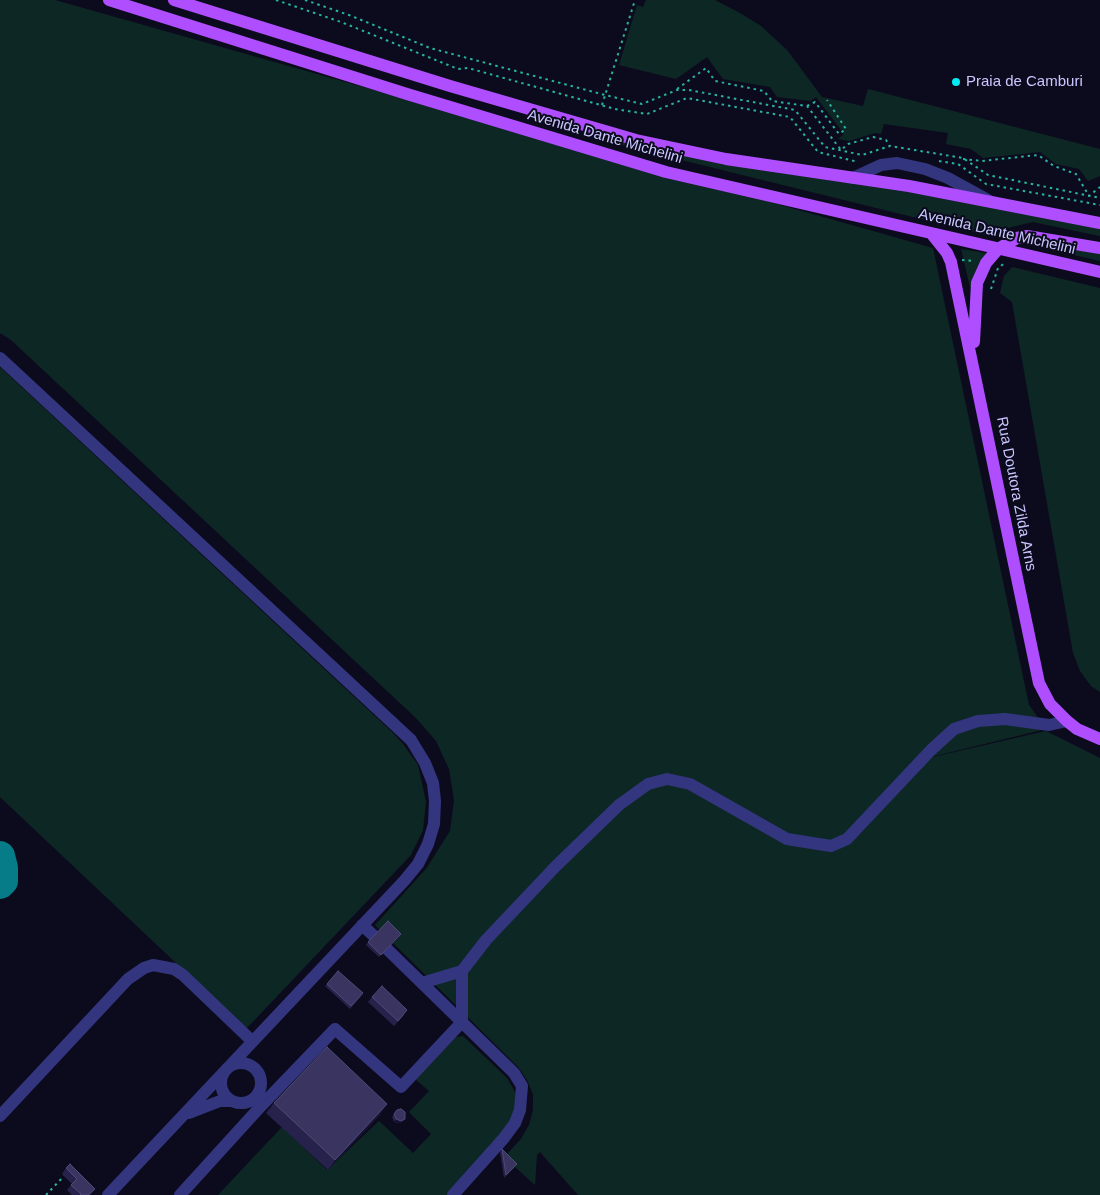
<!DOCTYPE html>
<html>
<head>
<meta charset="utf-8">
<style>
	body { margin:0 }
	canvas { display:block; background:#0c0b1d }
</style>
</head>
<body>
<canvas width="1100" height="1195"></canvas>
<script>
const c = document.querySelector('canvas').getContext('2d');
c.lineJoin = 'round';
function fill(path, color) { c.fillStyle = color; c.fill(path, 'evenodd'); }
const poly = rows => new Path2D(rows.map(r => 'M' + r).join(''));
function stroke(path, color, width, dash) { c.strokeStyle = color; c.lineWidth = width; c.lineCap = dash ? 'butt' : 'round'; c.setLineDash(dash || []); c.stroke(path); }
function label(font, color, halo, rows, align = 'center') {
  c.font = font + ' Helvetica,sans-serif'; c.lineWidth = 4; c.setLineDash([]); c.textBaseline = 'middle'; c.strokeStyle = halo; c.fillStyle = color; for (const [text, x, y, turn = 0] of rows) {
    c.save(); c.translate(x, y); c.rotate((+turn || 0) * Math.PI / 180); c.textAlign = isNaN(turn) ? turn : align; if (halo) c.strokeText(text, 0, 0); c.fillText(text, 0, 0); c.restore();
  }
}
fill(poly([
	[0,0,55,0,933,248,1029,705,1046,729,898,765,1046,731,1100,758,1100,1195,578,1195,540,1152,537,1155,535,1185,515,1167,504,1178,515,1166,505,1156,521,1139,529,1125,533,1110,533,1094,527,1080,518,1067,393,943,399,937,380,930,375,925,426,869,450,831,454,800,449,769,436,741,416,718,11,340,0,333],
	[646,0,715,0,740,13,761,26,787,50,822,97,863,106,868,89,1100,149,1100,176,1088,181,1079,169,1056,164,1040,152,983,158,971,149,946,144,948,133,884,124,881,134,875,133,849,141,838,139,844,134,816,97,810,101,777,97,770,87,723,79,707,57,676,79,619,65,637,5,643,7],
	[584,130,1100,227,1100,236,1033,222,1003,229,994,237,649,152,582,134],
	[1033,241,1100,253,1100,261,1026,244],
	[961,249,986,253,973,288,970,287],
	[1012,267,1100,288,1100,692,1091,686,1080,671,1073,653,1012,302,1000,293,1004,276],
	[0,367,392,732,403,744,418,765,426,802,423,830,411,855,246,1029,0,797],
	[463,1036,507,1078,514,1090,518,1103,516,1117,448,1195,218,1195,282,1127,327,1170,379,1121,413,1153,431,1134,409,1112,429,1091,415,1079,456,1037]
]), '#0d2725');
stroke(poly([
	[0,856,3,868,3,881,0,884]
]), '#067c88', 30);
stroke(poly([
	[276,0,341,22,458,69,468,68,615,109,647,114,687,98,790,117,818,152,858,162],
	[305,0,349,15,430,48,605,95,642,104,677,90,689,90,795,110,825,147,862,155,890,146,963,158,988,175,1100,198],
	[677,89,706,68,715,81,764,91,772,101,807,106,841,150,848,144,873,137,886,140,890,146],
	[602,105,635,0],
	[807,106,815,102,839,134,846,129,827,100],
	[963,159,982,161,1038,155,1054,166,1076,174,1089,196,1100,187],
	[939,161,958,164,986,184,1100,205],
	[962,260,975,261],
	[991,289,998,268,1006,262],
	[46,1195,64,1176]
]), '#27b3a0', 2, [2.5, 4]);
stroke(poly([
	[853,178,881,165,897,163,925,169,948,178,988,200],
	[0,358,411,740,425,763,433,783,435,801,434,824,428,844,418,864,404,881,108,1195],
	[362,925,374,936],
	[387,949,514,1073,522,1086,520,1110,515,1123,504,1138,453,1195],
	[422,983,462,971],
	'221 1083a20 20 0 1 1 40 0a20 20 0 1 1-40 0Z',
	[189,1113,220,1101,232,1101],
	[0,1116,128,979,144,968,153,965,174,969,183,975,252,1041],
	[180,1195,261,1106,335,1029,401,1087,462,1022,462,971,486,940,556,866,619,805,648,784,667,779,690,784,787,839,831,846,847,839,931,750,954,729,978,721,1005,719,1049,725,1067,721]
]), '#33367f', 12);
stroke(poly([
	[109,0,407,94,666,172,1100,272],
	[174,0,450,86,636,140,726,159,909,186,1100,223],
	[931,233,947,253,951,262,1039,683,1050,704,1067,721,1077,729,1100,739],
	[974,342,977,283,986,263,998,249,1017,238,1027,236,1100,248]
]), '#af4eff', 12);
fill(poly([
	[401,934,379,957,366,945,368,942],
	[327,984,361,996,350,1009,325,986],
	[372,997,404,1015,394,1026,368,1002],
	[274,1103,380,1115,328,1170,266,1113],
	[397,1110,405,1119,403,1121,399,1123,394,1122,392,1117],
	[502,1149,517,1164,504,1178,500,1152],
	[66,1168,95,1189,90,1195,72,1195,67,1190,72,1184,62,1174]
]), '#27224c');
fill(poly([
	[387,1104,380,1115,328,1170,335,1160],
	[396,1119,405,1119,403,1121,399,1123,394,1122]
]), '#151231');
const building = poly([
	[388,921,401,934,381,955,368,942,388,921],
	[338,971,363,993,351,1006,327,984,338,971],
	[382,986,407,1010,398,1021,372,997,382,986],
	[327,1047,387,1104,335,1160,274,1103,327,1047],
	[401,1109,405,1112,405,1119,401,1121,396,1119,394,1114,397,1110,401,1109],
	[502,1149,517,1164,506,1175,502,1149],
	[70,1164,95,1189,88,1195,80,1195,81,1194,71,1185,77,1179,66,1168,70,1164]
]);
fill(building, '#393460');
stroke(building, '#4f4b79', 1);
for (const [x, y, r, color] of [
	[956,82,5,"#00ecf2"]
]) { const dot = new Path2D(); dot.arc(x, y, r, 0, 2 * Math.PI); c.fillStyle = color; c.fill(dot); stroke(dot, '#0c0b1d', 2); }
label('15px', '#c9c7ff', '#0c0b1d', [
	["Praia de Camburi",966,82]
], 'left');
label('15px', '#c9c7ff', '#0c0b1d', [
	["Avenida Dante Michelini",605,137,16],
	["Avenida Dante Michelini",997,232,13],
	["Rua Doutora Zilda Arns",1016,494,79]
]);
</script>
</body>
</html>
